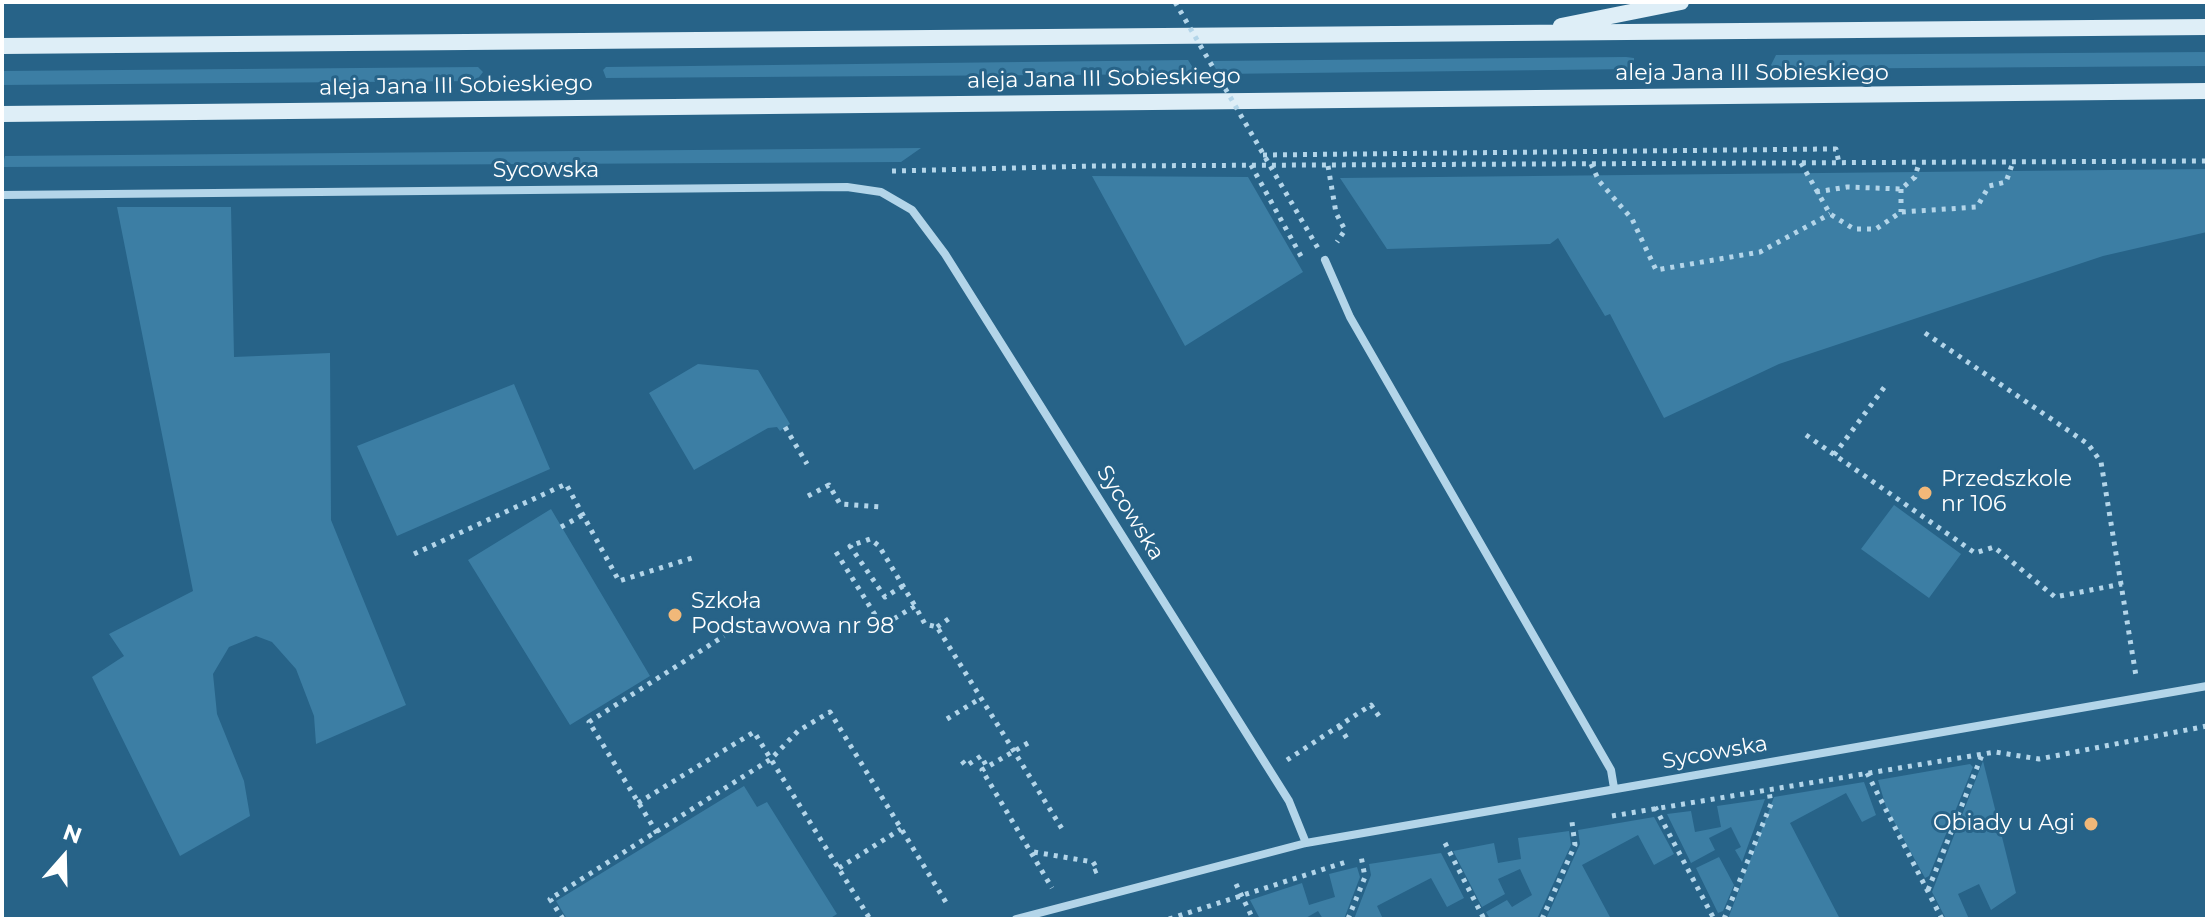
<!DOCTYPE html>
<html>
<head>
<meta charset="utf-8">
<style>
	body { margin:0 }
	#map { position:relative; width:2209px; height:921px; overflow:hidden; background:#276388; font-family:Montserrat,sans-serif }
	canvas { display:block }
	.frame { position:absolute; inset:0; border:4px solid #fff; pointer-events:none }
	.north { position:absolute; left:24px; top:817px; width:80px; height:80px; -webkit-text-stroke:6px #276388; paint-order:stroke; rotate:20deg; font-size:22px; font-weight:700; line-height:32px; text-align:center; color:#fff }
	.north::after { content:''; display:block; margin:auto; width:28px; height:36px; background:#fff; clip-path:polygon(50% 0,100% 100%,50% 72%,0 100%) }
</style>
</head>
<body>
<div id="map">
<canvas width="2209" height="921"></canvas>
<div class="frame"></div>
<div class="north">N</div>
</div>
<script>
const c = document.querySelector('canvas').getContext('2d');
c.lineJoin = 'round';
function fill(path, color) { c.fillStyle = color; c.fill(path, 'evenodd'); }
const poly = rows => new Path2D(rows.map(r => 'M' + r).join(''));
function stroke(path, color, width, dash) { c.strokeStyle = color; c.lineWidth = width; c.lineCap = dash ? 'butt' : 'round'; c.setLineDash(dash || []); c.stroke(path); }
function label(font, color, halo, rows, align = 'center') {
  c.font = font + ' Montserrat,sans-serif'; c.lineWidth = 6; c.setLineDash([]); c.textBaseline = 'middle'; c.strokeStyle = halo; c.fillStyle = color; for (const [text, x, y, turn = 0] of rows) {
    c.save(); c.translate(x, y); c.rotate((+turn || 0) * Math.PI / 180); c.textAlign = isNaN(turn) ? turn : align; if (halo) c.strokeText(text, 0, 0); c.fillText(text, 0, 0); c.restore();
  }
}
fill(poly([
	[2207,52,2207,66,1775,69,1771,65,1776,55],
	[1626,57,1634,58,1634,69,1219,74,1211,61],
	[1188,60,1197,74,606,78,603,70,606,67],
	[478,67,483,72,476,81,2,85,2,71],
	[921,148,901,162,2,167,5,156],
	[2207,169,2207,232,2103,256,1779,364,1664,418,1610,314,1605,316,1558,238,1550,244,1387,249,1340,178],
	[1092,176,1248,177,1303,272,1185,346],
	[117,207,231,207,234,357,330,353,331,520,406,705,316,744,314,716,296,669,272,642,256,636,229,647,213,674,217,714,244,781,250,816,180,856,92,677,124,656,109,634,193,591],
	[698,364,758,370,790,424,780,431,777,427,768,428,694,470,649,393],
	[514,384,550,469,397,536,357,446],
	[1894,505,1961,554,1929,598,1861,549],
	[551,509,650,676,570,725,468,560],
	[1983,761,2016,893,1991,910,1979,884,1958,894,1969,919,1946,919,1932,892],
	[1970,764,1973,767,1929,876,1925,878,1886,807,1878,780],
	[1864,782,1876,815,1862,822,1846,793,1790,823,1840,919,1728,919,1774,797],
	[744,786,757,807,767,802,837,914,829,919,567,919,556,901],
	[1765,799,1742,862,1735,850,1741,847,1731,827,1709,838,1715,850,1691,863,1667,814,1691,811,1695,832,1721,827,1717,806],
	[1654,817,1674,854,1654,865,1638,835,1582,865,1611,919,1546,919,1580,844,1578,830],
	[1569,831,1571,845,1537,919,1490,919,1486,912,1507,900,1512,907,1532,895,1520,869,1498,879,1505,894,1482,907,1453,851,1494,843,1498,863,1521,859,1518,838],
	[1441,853,1464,898,1447,907,1431,878,1377,906,1383,919,1354,919,1371,875,1369,864],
	[1719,857,1734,885,1723,911,1718,913,1696,868],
	[1357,867,1360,877,1344,919,1323,919,1318,911,1304,919,1260,919,1250,900,1302,883,1309,905,1335,897,1329,874]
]), '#3c7ea4');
stroke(poly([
	[1263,155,1828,149,1836,149,1839,163],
	[1801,163,1830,214,1854,229,1876,229,1901,212,1977,207,1989,186,2006,182,2013,162],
	[1591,164,1599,181,1632,219,1656,270,1760,252,1830,214],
	[1251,165,1302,258],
	[1328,166,1336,213,1345,230,1337,242],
	[892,171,1091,166,2207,161],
	[1901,189,1901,212],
	[1816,192,1847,187,1901,189,1915,177,1919,163],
	[1925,333,2088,444,2101,462,2136,676],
	[785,427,807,464],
	[1806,435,1975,553,1994,547,2055,597,2122,584],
	[1834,455,1886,385],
	[808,496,829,485,840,504,881,507],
	[561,527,583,515],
	[836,552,882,626],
	[414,554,566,484,619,581,695,557],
	[903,586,885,597,850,546,870,539,879,546,915,606],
	[937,627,950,618],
	[877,629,915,606,925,624,937,627,1064,832],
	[947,719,981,698],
	[1339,726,1348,740],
	[1028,743,982,770,1052,888],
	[1287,760,1371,705,1381,719],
	[962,761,966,766,981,756,987,767],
	[1867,773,1942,919],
	[638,803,754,732,870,919],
	[1655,807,1714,919],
	[1612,816,1995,752,2039,759,2207,726],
	[657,833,589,722,724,636],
	[1445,843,1484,919],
	[1034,852,1093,862,1098,870,1091,873],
	[839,868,901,829],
	[1236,884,1253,919],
	[1928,890,1982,755],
	[563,919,550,899,771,759,798,731,830,712,947,904],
	[1169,919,1346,862],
	[1348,919,1365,877,1361,856],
	[1542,919,1575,845,1572,822],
	[1724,919,1771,804,1769,791]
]), '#b3d5e9', 5, [4, 6]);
stroke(poly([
	[2,195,847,187,881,192,912,210,945,254,1289,801,1306,843],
	[1325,260,1350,317,1611,770,1614,788],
	[1016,919,1306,843,2207,686]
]), '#b3d5e9', 8);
stroke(poly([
	[1561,26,1681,2],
	[2,46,2207,27],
	[2,114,2207,91]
]), '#deeef7', 16);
stroke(poly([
	[1175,2,1319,250]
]), '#b3d5e9', 5, [4, 6]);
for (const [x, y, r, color] of [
	[1925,493,8,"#f1b879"],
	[675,615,8,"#f1b879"],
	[2091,824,8,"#f1b879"]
]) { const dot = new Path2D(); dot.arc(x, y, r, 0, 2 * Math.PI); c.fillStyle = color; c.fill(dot); stroke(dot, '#276388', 3); }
label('22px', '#fff', '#276388', [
	["aleja Jana III Sobieskiego",1752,74],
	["aleja Jana III Sobieskiego",1104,79,-1],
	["aleja Jana III Sobieskiego",456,86,-1],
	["Sycowska",546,171],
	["Sycowska",1130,513,58],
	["Sycowska",1715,753,-10]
]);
label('22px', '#fff', '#276388', [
	["Przedszkole",1941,480],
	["nr 106",1941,505],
	["Szkoła",691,602],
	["Podstawowa nr 98",691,627],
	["Obiady u Agi",2075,824,"right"]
], 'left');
</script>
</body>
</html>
